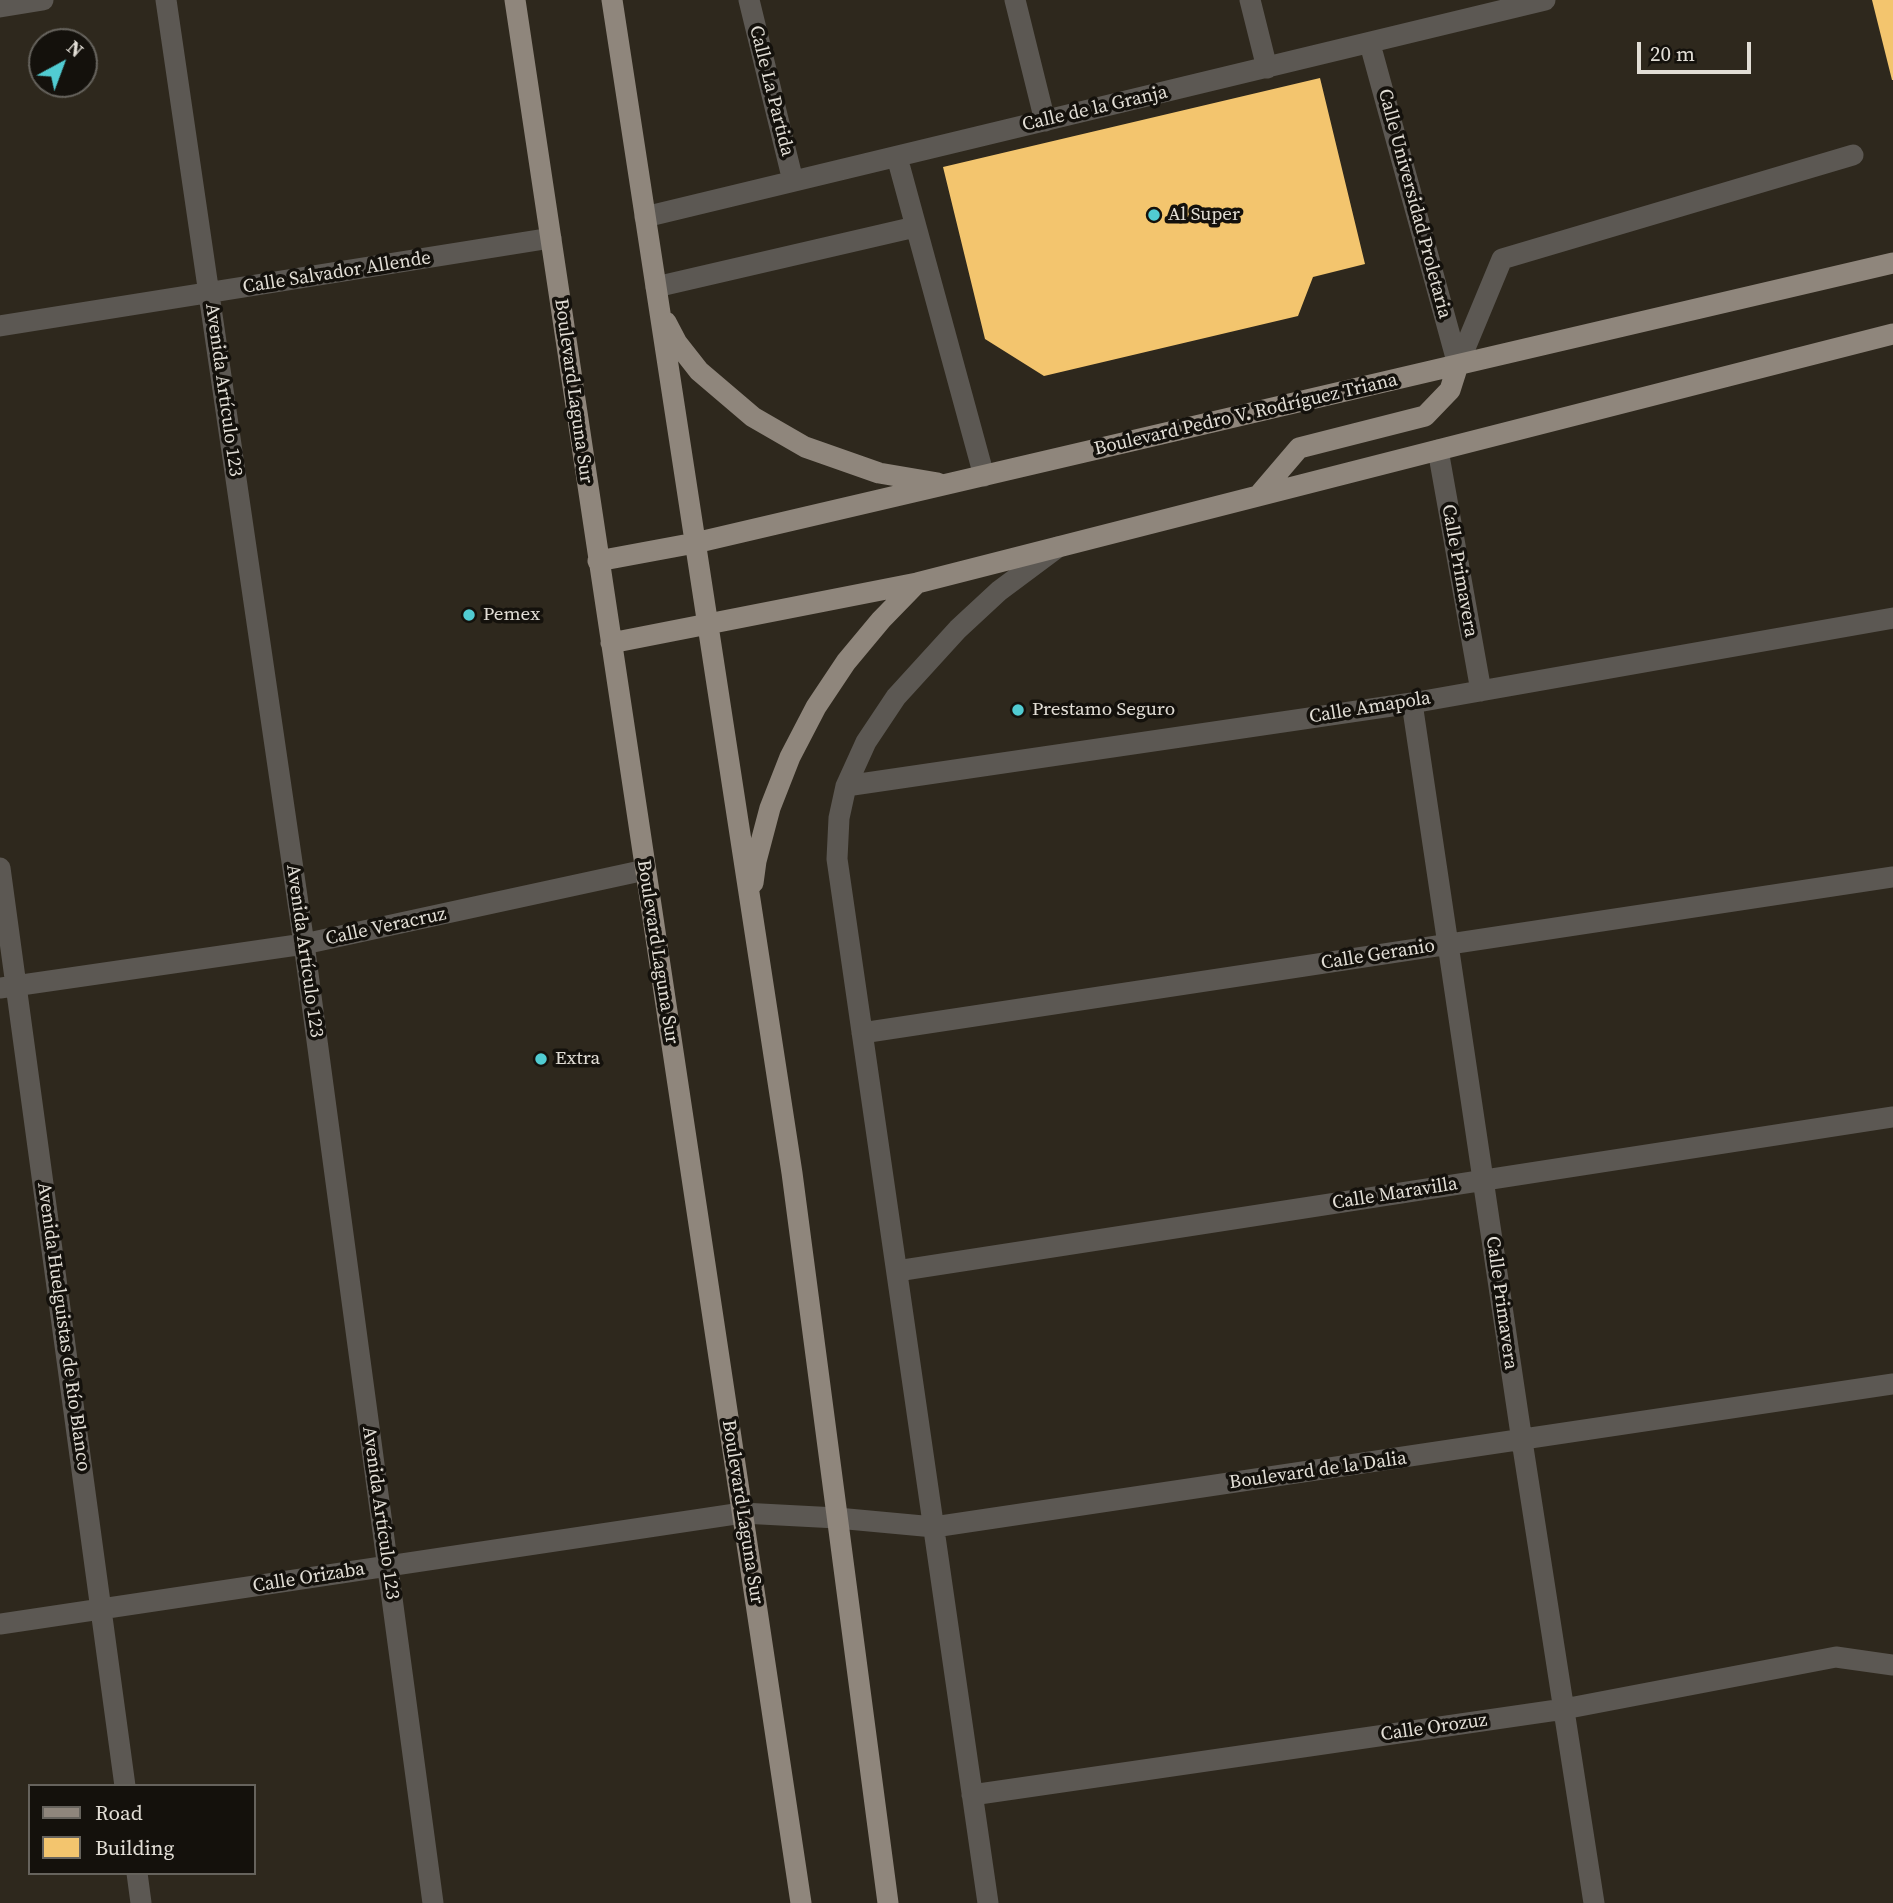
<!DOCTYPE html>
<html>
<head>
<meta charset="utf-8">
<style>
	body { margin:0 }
	#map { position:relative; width:1893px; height:1903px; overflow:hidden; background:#2e281d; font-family:"Source Serif 4",serif }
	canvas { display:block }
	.legend { position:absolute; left:28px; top:1784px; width:228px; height:91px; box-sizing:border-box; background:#14110c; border:2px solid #66635d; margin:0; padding:9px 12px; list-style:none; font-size:21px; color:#e2ded6 }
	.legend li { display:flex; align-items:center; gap:14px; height:35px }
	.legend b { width:35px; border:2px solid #66635d }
	.north { position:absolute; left:28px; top:28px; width:70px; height:70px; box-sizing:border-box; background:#14110c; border:2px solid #66635d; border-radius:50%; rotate:41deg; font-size:19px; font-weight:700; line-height:28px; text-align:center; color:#e2ded6 }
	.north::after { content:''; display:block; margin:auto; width:24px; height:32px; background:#51ccd2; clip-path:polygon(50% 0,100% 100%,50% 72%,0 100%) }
	.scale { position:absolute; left:1637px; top:42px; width:114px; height:32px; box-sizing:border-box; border:4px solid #e2ded6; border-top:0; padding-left:9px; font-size:21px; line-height:24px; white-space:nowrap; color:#e2ded6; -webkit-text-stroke:5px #14110c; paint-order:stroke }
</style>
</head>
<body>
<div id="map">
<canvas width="1893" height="1903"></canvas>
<ul class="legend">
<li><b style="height:9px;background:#8f867c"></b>Road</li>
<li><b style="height:19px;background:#f3c56e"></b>Building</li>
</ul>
<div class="north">N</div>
<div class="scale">20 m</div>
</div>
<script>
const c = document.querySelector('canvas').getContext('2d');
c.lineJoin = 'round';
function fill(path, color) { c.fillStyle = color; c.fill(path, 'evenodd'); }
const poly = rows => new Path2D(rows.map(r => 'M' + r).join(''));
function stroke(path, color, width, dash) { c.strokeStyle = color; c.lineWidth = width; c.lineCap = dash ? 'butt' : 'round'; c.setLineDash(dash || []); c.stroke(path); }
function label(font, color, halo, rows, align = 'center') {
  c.font = font + ' "Source Serif 4",serif'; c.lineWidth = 7; c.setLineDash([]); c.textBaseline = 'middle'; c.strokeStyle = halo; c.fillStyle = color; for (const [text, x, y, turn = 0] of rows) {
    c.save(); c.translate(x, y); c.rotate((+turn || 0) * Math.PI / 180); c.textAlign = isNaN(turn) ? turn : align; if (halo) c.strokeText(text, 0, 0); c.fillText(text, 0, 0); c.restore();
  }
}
fill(poly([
	[1872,0,1893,0,1893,80,1892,80],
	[1320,78,1365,264,1313,277,1298,316,1044,376,985,339,943,167]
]), '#f3c56e');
stroke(poly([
	[166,0,304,944,433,1903],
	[749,0,793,181],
	[1015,0,1045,121],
	[1250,0,1267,68],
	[0,7,43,0],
	[1370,44,1458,365],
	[897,157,984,476],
	[645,217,1545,0],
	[656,287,915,227],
	[0,326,551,238],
	[1458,365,1502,259,1853,155],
	[1438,450,1481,691],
	[1412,703,1522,1441,1594,1903],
	[846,786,1412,703,1893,618],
	[0,868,125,1786],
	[0,988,304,944,645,870],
	[862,1033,1893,877],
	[897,1271,1893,1117],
	[0,1624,742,1513,837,1518,934,1527,1893,1384],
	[972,1795,1564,1709,1836,1657,1893,1665],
	[137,1873,141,1903],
	[988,1903,837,859,839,818,846,786,866,742,896,697,958,629,999,591,1058,547]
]), '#5c5853', 21);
stroke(poly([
	[515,0,801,1903],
	[612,0,792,1173,888,1903],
	[666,322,677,343,699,371,753,417,805,447,879,473,938,483],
	[1258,496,1299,448,1425,416,1450,390,1458,365],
	[598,561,695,543,1893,263],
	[611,643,917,583,1893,334],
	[753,883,756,861,770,808,790,757,816,707,846,662,881,620,917,583]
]), '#8f867c', 21);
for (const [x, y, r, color] of [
	[1154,215,7,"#51ccd2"],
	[469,615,7,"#51ccd2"],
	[1018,710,7,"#51ccd2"],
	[541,1059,7,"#51ccd2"]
]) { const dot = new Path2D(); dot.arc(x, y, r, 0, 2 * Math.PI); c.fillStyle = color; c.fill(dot); stroke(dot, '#14110c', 2.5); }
label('19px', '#e2ded6', '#14110c', [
	["Calle La Partida",771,91,76],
	["Calle de la Granja",1095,109,-13],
	["Calle Universidad Proletaria",1414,204,75],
	["Calle Salvador Allende",337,273,-9],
	["Avenida Artículo 123",223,390,82],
	["Boulevard Laguna Sur",573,391,82],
	["Boulevard Pedro V. Rodríguez Triana",1246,415,-13],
	["Calle Primavera",1459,571,80],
	["Calle Amapola",1370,708,-9],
	["Calle Veracruz",386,927,-12],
	["Avenida Artículo 123",304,951,82],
	["Boulevard Laguna Sur",657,952,81],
	["Calle Geranio",1378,955,-9],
	["Calle Maravilla",1395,1194,-9],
	["Calle Primavera",1501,1303,82],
	["Avenida Huelguistas de Río Blanco",63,1327,82],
	["Boulevard de la Dalia",1318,1471,-8],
	["Boulevard Laguna Sur",742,1512,81],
	["Avenida Artículo 123",380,1513,82],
	["Calle Orizaba",309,1578,-9],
	["Calle Orozuz",1434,1728,-8]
]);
label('19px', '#e2ded6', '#14110c', [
	["Al Super",1168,215],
	["Pemex",483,615],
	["Prestamo Seguro",1032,710],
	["Extra",555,1059]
], 'left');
</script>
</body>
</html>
